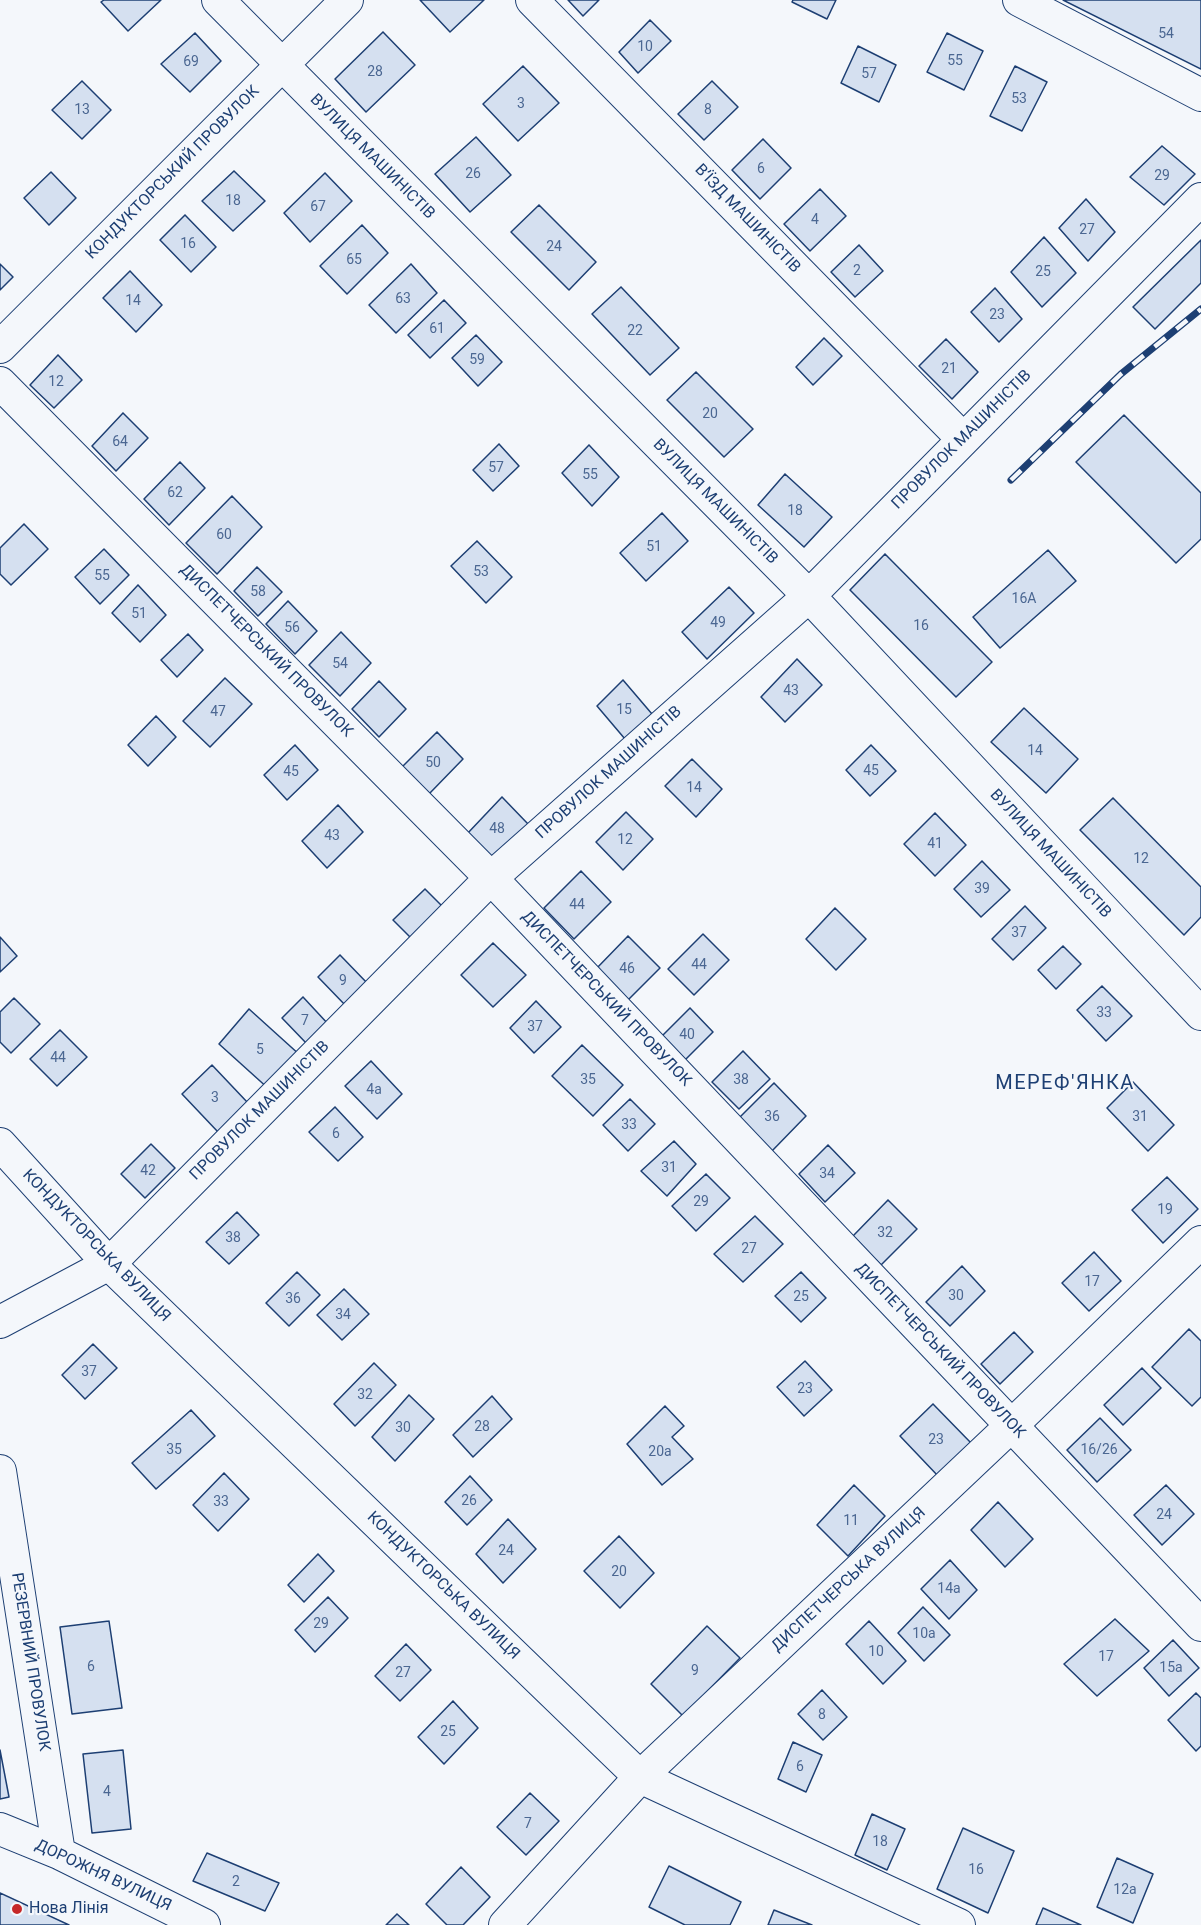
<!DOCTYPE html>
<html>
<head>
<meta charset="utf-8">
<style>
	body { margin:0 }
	canvas { display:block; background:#f4f7fb }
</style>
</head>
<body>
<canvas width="1201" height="1925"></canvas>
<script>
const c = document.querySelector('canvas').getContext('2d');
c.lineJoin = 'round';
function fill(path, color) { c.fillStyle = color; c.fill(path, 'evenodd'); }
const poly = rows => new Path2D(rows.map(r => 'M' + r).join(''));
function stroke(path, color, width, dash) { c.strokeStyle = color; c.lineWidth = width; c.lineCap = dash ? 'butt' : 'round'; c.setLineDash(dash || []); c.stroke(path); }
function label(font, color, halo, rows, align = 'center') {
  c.font = font + ' Roboto,sans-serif'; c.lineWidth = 4.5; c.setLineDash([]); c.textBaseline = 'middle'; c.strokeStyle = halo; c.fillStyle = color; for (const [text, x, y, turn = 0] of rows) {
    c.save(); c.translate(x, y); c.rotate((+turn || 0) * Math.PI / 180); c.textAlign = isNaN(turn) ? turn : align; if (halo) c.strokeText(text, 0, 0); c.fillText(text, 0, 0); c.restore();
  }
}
const building = poly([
	[104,0,161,0,128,31,101,2,104,0],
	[420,0,484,0,450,32,420,0],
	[568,0,599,0,583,16,568,0],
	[793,0,836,0,827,19,792,2,793,0],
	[1063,0,1201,0,1201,69,1063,0],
	[650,20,671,41,638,73,619,52,650,20],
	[383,32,415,65,366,112,335,79,383,32],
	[195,33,221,61,190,92,161,64,195,33],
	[947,33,983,51,964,90,927,72,947,33],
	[858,46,896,65,879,102,841,83,858,46],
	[523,66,559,103,518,141,483,104,523,66],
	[1015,66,1047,82,1022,131,990,116,1015,66],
	[82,81,111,110,82,139,52,110,82,81],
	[712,81,738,107,704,140,678,114,712,81],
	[476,137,511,175,470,212,435,174,476,137],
	[763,139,791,168,760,199,732,170,763,139],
	[1162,146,1195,174,1164,205,1130,177,1162,146],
	[234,171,265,201,233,231,202,201,234,171],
	[51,172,76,198,49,225,24,198,51,172],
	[325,173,352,201,310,242,284,213,325,173],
	[820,189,846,216,810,251,784,224,820,189],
	[1086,199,1115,232,1088,261,1059,228,1086,199],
	[539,205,596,262,569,290,511,232,539,205],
	[185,215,216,247,191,272,160,240,185,215],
	[362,225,388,253,347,294,320,266,362,225],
	[1044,237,1076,273,1042,307,1011,272,1044,237],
	[1201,240,1201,283,1155,329,1133,307,1201,240],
	[859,245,883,271,855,297,831,272,859,245],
	[0,264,13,277,0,290,0,264],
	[411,264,437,293,396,333,369,305,411,264],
	[130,271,162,305,136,332,103,298,130,271],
	[621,287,679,348,650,375,592,314,621,287],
	[995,288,1022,319,999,342,971,312,995,288],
	[444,300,466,323,430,358,408,335,444,300],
	[476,335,502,362,478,386,452,358,476,335],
	[824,338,842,356,813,385,796,367,824,338],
	[946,339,978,372,952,399,919,366,946,339],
	[58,355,82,380,54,408,30,385,58,355],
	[696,372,753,429,724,457,667,400,696,372],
	[123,413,148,438,116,471,92,446,123,413],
	[1124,415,1201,493,1201,539,1176,563,1076,462,1124,415],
	[499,444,519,466,493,491,473,470,499,444],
	[589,445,619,477,592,506,562,473,589,445],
	[180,462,205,488,169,525,144,499,180,462],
	[785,474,832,517,804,547,758,505,785,474],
	[232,496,262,527,217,574,186,543,232,496],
	[662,513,688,541,646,581,620,553,662,513],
	[24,524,48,549,11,585,0,574,0,548,24,524],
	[477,541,512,577,486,603,451,566,477,541],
	[104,549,129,575,100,604,75,577,104,549],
	[1048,550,1076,581,1000,648,973,617,1048,550],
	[885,554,992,662,956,697,850,590,885,554],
	[257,567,282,592,258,616,234,591,257,567],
	[138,585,166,615,140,642,112,613,138,585],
	[729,587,754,613,707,659,682,632,729,587],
	[288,601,317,631,295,654,266,624,288,601],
	[341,632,371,663,340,696,309,665,341,632],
	[188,634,203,650,177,677,161,660,188,634],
	[797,659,822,685,785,722,761,697,797,659],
	[225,678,252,704,210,747,183,721,225,678],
	[623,680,652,714,625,739,597,706,623,680],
	[379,681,406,709,379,737,352,709,379,681],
	[1024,708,1078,759,1046,793,991,742,1024,708],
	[156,716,176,737,148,766,128,745,156,716],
	[437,732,463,759,429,794,402,767,437,732],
	[295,745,318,770,287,800,264,775,295,745],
	[871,745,896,771,870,796,846,770,871,745],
	[692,759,722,789,696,817,665,786,692,759],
	[502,797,528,824,493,862,466,835,502,797],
	[1113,798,1201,887,1201,917,1184,935,1080,830,1113,798],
	[338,805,363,832,327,868,302,841,338,805],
	[626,812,653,839,623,870,596,842,626,812],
	[935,813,966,845,935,876,904,844,935,813],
	[982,861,1010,890,981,917,954,889,982,861],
	[581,871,611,902,574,939,544,908,581,871],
	[425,889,444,908,412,939,393,920,425,889],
	[1025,906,1046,928,1013,960,992,939,1025,906],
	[835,908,866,939,836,970,806,939,835,908],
	[703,934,729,960,694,995,668,969,703,934],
	[628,936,660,968,626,1002,595,970,628,936],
	[0,937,17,956,0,972,0,937],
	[493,943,526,975,493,1007,461,975,493,943],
	[1063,946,1081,964,1056,989,1038,970,1063,946],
	[340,955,369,985,347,1007,318,977,340,955],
	[1102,986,1132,1016,1106,1041,1077,1010,1102,986],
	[303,997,329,1025,308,1045,282,1018,303,997],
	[14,998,40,1024,11,1053,0,1042,0,1012,14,998],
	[536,1001,561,1027,534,1053,510,1028,536,1001],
	[690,1008,713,1032,683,1062,660,1038,690,1008],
	[249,1009,301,1056,270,1090,219,1044,249,1009],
	[60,1030,87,1057,57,1086,30,1059,60,1030],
	[582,1045,623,1085,593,1116,552,1076,582,1045],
	[743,1051,770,1079,739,1109,712,1082,743,1051],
	[371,1061,402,1094,377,1119,345,1086,371,1061],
	[212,1065,248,1103,218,1132,182,1094,212,1065],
	[1133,1082,1174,1125,1148,1151,1107,1108,1133,1082],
	[774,1083,806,1116,771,1152,738,1119,774,1083],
	[630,1099,655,1124,628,1151,603,1125,630,1099],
	[335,1107,363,1137,338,1161,309,1132,335,1107],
	[674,1141,696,1164,667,1196,641,1171,674,1141],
	[151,1144,175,1168,145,1198,121,1174,151,1144],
	[828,1145,855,1173,825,1202,799,1174,828,1145],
	[706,1174,730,1198,696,1231,672,1206,706,1174],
	[1167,1177,1198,1209,1163,1243,1132,1210,1167,1177],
	[888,1200,917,1229,881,1265,853,1236,888,1200],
	[237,1212,259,1235,229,1264,206,1242,237,1212],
	[755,1216,783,1244,743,1282,714,1254,755,1216],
	[1094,1252,1121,1281,1089,1311,1062,1283,1094,1252],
	[962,1266,985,1291,950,1326,926,1302,962,1266],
	[297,1272,320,1295,289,1326,266,1303,297,1272],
	[801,1272,826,1298,801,1322,775,1296,801,1272],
	[344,1289,369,1314,342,1340,317,1315,344,1289],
	[1189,1329,1201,1341,1201,1397,1192,1406,1152,1367,1189,1329],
	[1014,1332,1033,1352,1000,1384,981,1364,1014,1332],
	[93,1344,117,1368,85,1399,62,1375,93,1344],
	[805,1361,832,1390,804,1416,777,1387,805,1361],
	[374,1363,396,1385,355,1426,334,1404,374,1363],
	[1142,1368,1161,1388,1123,1425,1104,1405,1142,1368],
	[409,1395,434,1419,395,1461,372,1437,409,1395],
	[492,1396,512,1419,473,1457,453,1435,492,1396],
	[933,1404,972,1444,939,1477,900,1436,933,1404],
	[665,1406,684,1426,672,1437,693,1459,662,1485,627,1444,665,1406],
	[191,1410,215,1436,156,1489,132,1463,191,1410],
	[1100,1418,1131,1450,1097,1482,1067,1450,1100,1418],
	[224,1473,249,1499,218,1531,193,1505,224,1473],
	[470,1476,492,1500,467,1525,445,1502,470,1476],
	[854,1485,885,1516,848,1556,817,1525,854,1485],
	[1166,1485,1194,1514,1162,1545,1134,1515,1166,1485],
	[998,1502,1033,1539,1005,1567,971,1530,998,1502],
	[508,1519,536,1549,503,1583,476,1554,508,1519],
	[619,1536,654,1573,620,1608,584,1571,619,1536],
	[318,1554,334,1571,304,1602,288,1585,318,1554],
	[950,1560,977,1590,949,1619,921,1589,950,1560],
	[328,1597,348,1618,315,1652,295,1630,328,1597],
	[923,1607,950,1635,924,1661,898,1633,923,1607],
	[1115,1619,1149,1651,1097,1696,1064,1664,1115,1619],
	[109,1621,122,1708,72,1714,60,1627,109,1621],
	[869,1621,906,1661,883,1684,846,1644,869,1621],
	[707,1626,740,1658,683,1716,651,1684,707,1626],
	[1173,1640,1199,1668,1169,1696,1144,1668,1173,1640],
	[406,1644,431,1670,400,1701,375,1676,406,1644],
	[822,1690,847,1717,823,1740,798,1714,822,1690],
	[1196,1693,1201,1698,1201,1746,1196,1751,1168,1720,1196,1693],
	[453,1701,478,1728,444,1764,418,1737,453,1701],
	[793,1742,822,1755,806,1792,778,1779,793,1742],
	[0,1750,9,1797,0,1799,0,1750],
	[123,1750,131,1829,92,1833,83,1754,123,1750],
	[530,1793,559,1821,526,1855,497,1827,530,1793],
	[872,1814,905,1829,887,1870,855,1855,872,1814],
	[963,1828,1014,1851,988,1913,937,1889,963,1828],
	[207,1853,279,1883,265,1911,193,1881,207,1853],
	[1117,1858,1153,1874,1133,1923,1097,1907,1117,1858],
	[669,1866,741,1902,730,1925,685,1925,649,1907,669,1866],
	[461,1867,490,1897,463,1925,447,1925,426,1904,461,1867],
	[0,1893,69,1925,0,1925,0,1893],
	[1043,1908,1081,1925,1036,1925,1043,1908],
	[774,1910,812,1925,768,1925,774,1910],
	[397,1914,409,1925,386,1925,397,1914]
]);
fill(building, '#d5e0f0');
stroke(building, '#1d3f73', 1.5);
const minor = poly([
	[218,0,809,596,1201,1014],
	[532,0,963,439],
	[1019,0,1201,95],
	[0,347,347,0],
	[0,383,491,878,1201,1625],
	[0,1144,109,1264,640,1777,959,1925],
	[0,1322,109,1264,491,878,809,596,1201,199],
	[0,1471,59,1853],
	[0,1829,59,1853,204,1925],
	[505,1925,640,1777,1011,1426,1201,1242]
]);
stroke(minor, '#1d3f73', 34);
stroke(minor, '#f4f7fb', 32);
const rail = poly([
	[1011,480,1121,374,1201,309]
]);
stroke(rail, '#1d3f73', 7);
stroke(rail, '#f4f7fb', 4.5, [14]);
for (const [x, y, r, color] of [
	[17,1909,6,"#c62828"]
]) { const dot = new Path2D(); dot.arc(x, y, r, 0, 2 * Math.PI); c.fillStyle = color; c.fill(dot); stroke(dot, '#f4f7fb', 2); }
label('14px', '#4b6792', null, [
	["54",1166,34],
	["10",645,47],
	["55",955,61],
	["69",191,62],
	["28",375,72],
	["57",869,74],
	["53",1019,99],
	["3",521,104],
	["13",82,110],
	["8",708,110],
	["6",761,169],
	["26",473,174],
	["29",1162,176],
	["18",233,201],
	["67",318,207],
	["4",815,220],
	["27",1087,230],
	["16",188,244],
	["24",554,247],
	["65",354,260],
	["2",857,271],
	["25",1043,272],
	["63",403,299],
	["14",133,301],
	["23",997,315],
	["61",437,329],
	["22",635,331],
	["59",477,360],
	["21",949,369],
	["12",56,382],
	["20",710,414],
	["64",120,442],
	["57",496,468],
	["55",590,475],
	["62",175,493],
	["18",795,511],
	["60",224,535],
	["51",654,547],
	["53",481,572],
	["55",102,576],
	["58",258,592],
	["16А",1024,599],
	["51",139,614],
	["49",718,623],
	["16",921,626],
	["56",292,628],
	["54",340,664],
	["43",791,691],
	["15",624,710],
	["47",218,712],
	["14",1035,751],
	["50",433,763],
	["45",871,771],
	["45",291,772],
	["14",694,788],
	["48",497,829],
	["43",332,836],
	["12",625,840],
	["41",935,844],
	["12",1141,859],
	["39",982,889],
	["44",577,905],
	["37",1019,933],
	["44",699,965],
	["46",627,969],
	["9",343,981],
	["33",1104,1013],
	["7",305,1021],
	["37",535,1027],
	["40",687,1035],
	["5",260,1050],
	["44",58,1058],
	["35",588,1080],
	["38",741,1080],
	["4а",374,1090],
	["3",215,1098],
	["36",772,1117],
	["31",1140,1117],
	["33",629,1125],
	["6",336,1134],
	["31",669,1168],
	["42",148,1171],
	["34",827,1174],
	["29",701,1202],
	["19",1165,1210],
	["32",885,1233],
	["38",233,1238],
	["27",749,1249],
	["17",1092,1282],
	["30",956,1296],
	["25",801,1297],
	["36",293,1299],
	["34",343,1315],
	["37",89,1372],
	["23",805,1389],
	["32",365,1395],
	["28",482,1427],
	["30",403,1428],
	["23",936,1440],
	["35",174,1450],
	["16/26",1099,1450],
	["20а",660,1452],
	["26",469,1501],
	["33",221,1502],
	["24",1164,1515],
	["11",851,1521],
	["24",506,1551],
	["20",619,1572],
	["14а",949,1589],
	["29",321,1624],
	["10а",924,1634],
	["10",876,1652],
	["17",1106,1657],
	["6",91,1667],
	["15а",1171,1668],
	["9",695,1671],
	["27",403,1673],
	["8",822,1715],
	["25",448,1732],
	["6",800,1767],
	["4",107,1792],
	["7",528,1824],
	["18",880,1842],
	["16",976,1870],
	["2",236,1882],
	["12а",1125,1890]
]);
label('16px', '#1d3f73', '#f4f7fb', [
	["ВУЛИЦЯ МАШИНІСТІВ",372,157,45],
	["КОНДУКТОРСЬКИЙ ПРОВУЛОК",173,173,-45],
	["В’ЇЗД МАШИНІСТІВ",747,219,46],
	["ПРОВУЛОК МАШИНІСТІВ",962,440,-45],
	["ВУЛИЦЯ МАШИНІСТІВ",715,502,45],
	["ДИСПЕТЧЕРСЬКИЙ ПРОВУЛОК",266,651,45],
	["ПРОВУЛОК МАШИНІСТІВ",609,773,-42],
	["ВУЛИЦЯ МАШИНІСТІВ",1050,854,47],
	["ДИСПЕТЧЕРСЬКИЙ ПРОВУЛОК",606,999,46],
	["ПРОВУЛОК МАШИНІСТІВ",260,1111,-45],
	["КОНДУКТОРСЬКА ВУЛИЦЯ",96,1246,46],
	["ДИСПЕТЧЕРСЬКИЙ ПРОВУЛОК",940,1351,46],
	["ДИСПЕТЧЕРСЬКА ВУЛИЦЯ",849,1580,-43],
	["КОНДУКТОРСЬКА ВУЛИЦЯ",443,1586,44],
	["РЕЗЕРВНИЙ ПРОВУЛОК",30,1662,81],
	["ДОРОЖНЯ ВУЛИЦЯ",103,1876,25]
]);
label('16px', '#1d3f73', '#f4f7fb', [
	["Нова Лінія",29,1909]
], 'left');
c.letterSpacing = '1.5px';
label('20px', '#1d3f73', '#f4f7fb', [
	["МЕРЕФ'ЯНКА",1065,1084]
]);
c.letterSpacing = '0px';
</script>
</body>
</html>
